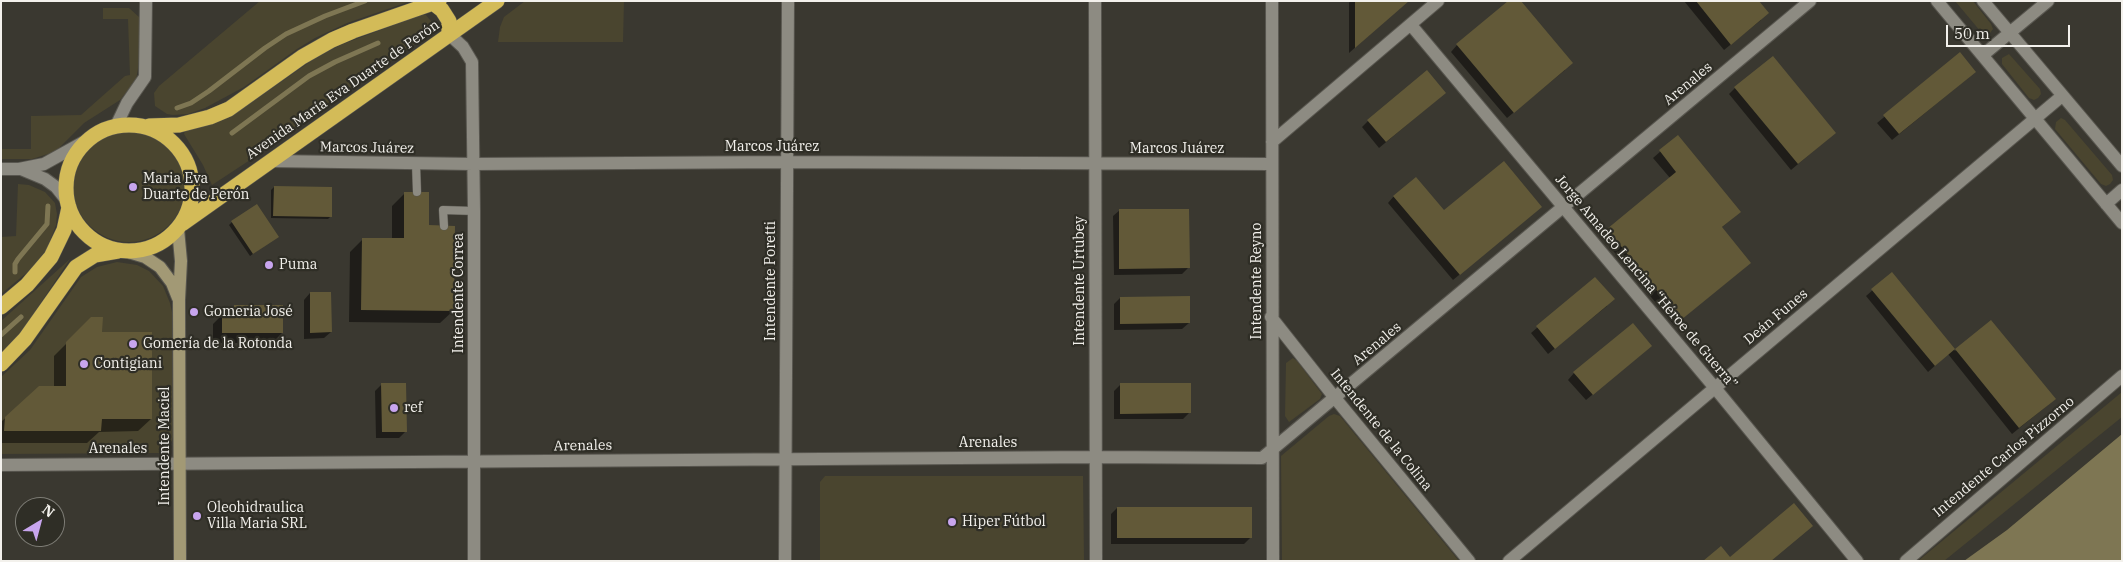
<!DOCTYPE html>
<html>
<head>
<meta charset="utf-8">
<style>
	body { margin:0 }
	#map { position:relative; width:2123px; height:562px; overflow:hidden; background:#3a3830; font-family:"IBM Plex Serif",serif }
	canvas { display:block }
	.frame { position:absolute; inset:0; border:2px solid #f3f1ec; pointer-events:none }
	.north { position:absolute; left:15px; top:497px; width:50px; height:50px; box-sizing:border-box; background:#2f2e26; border:1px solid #7d7c75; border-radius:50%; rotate:37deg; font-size:14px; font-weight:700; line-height:20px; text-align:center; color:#f3f1ec }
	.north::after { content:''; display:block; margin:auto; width:18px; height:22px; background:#c8a5ee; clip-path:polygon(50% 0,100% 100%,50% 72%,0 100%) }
	.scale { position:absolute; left:1946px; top:25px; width:124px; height:22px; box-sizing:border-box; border:2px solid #f3f1ec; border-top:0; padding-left:6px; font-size:15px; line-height:18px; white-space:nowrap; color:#f3f1ec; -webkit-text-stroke:4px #2f2e26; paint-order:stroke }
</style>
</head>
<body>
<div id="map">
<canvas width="2123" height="562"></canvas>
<div class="frame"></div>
<div class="north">N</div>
<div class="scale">50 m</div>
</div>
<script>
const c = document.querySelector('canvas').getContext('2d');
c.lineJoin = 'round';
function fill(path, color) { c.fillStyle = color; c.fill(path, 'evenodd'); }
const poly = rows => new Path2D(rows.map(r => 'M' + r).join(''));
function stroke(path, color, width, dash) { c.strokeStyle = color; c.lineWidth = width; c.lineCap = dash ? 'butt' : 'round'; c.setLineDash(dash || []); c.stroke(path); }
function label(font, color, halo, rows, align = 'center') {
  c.font = font + ' "IBM Plex Serif",serif'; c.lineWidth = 4.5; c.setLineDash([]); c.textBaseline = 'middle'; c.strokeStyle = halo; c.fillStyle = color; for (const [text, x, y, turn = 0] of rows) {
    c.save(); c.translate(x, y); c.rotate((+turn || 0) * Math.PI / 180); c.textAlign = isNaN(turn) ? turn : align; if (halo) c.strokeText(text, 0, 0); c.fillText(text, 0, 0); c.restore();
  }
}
fill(poly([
	[260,1,411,1,347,23,315,38,297,49,244,87,205,108,188,114,173,115,167,114,155,106,154,93,159,86],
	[525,1,624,1,623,42,498,42,500,27,504,17],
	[1955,1,1973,1,1991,24,1993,29,1990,33,1985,35,1981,32],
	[103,8,129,8,139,17,141,51,136,80,120,100,84,123,59,148,51,153,32,159,1,159,1,149,31,149,31,116,81,115,125,76,130,75,128,19,103,19],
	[421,15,426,15,434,25,435,29,429,34,279,141,212,185,203,165,184,134,185,131,209,125,225,117,248,105,311,61,340,45],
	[2009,54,2040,89,2041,94,2038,98,2034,100,2029,98,2002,64,2002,58],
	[2061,118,2065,120,2112,175,2113,180,2110,184,2106,186,2101,184,2055,129,2056,122],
	'73 186a56 56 0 1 1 112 0a56 56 0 1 1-112 0Z',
	[18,184,29,185,45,192,55,203,57,214,56,225,47,249,30,270,1,294,1,237,16,236],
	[70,259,20,334,1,354,1,321],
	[117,262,137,265,149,271,163,286,170,303,172,312,173,437,170,446,166,451,159,453,1,454,1,377,30,350,81,277,97,267],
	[1293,358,1297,361,1322,394,1320,399,1289,422,1285,416,1286,363],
	[2122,392,2122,417,1944,561,1918,561],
	[1334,414,1340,416,1459,561,1282,561,1281,456,1329,416],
	[825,476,1083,476,1084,561,820,561,820,482]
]), '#4a452f');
fill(poly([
	[2122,434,2122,561,1964,561,2007,530]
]), '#7e7653');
fill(poly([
	[1350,1,1408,1,1349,53,1349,3],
	[1684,1,1758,1,1761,20,1724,50],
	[1457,45,1565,70,1507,118,1451,52],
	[1960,54,1968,78,1892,140,1877,123],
	[1735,88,1828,139,1791,170,1729,94],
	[1438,99,1379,148,1362,127,1368,121],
	[1678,136,1733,218,1721,228,1743,269,1674,325,1601,236,1670,178,1653,158],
	[274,187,331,216,328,219,271,218,271,190],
	[405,193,428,227,453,311,440,323,349,322,350,252,363,239,392,239,392,206],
	[1394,196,1444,212,1534,213,1453,280,1388,203],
	[1120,210,1188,268,1182,274,1114,275,1113,216],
	[232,222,277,237,250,256,229,225],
	[1892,273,1955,351,1991,321,2048,405,2012,434,1948,354,1928,372,1866,296],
	[1595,278,1607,306,1548,354,1531,333],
	[310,293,331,332,324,338,304,339,304,300],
	[1120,298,1189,323,1182,329,1114,330,1114,304],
	[235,307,282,333,272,343,213,343,213,324,223,314,228,314],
	[92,318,151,419,138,431,99,432,87,443,1,443,1,422,39,387,54,387,54,356],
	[1644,352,1586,400,1568,380,1574,373],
	[382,384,405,432,399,438,376,438,375,391],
	[1121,384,1189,413,1183,419,1114,419,1114,391],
	[1117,508,1251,537,1244,544,1111,544,1111,514]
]), '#0007');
stroke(poly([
	[177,108,191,103,209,91,265,48,286,34,325,16,365,1],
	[232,133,309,76,335,62,378,43],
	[15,272,15,264,18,259,47,224,48,206],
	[1,335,21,317]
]), '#7e7653', 5);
fill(poly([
	[1355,1,1409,1,1355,48],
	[1508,1,1521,1,1573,63,1514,113,1456,44],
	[1696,1,1759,1,1769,13,1731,45],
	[1960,52,1976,72,1899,134,1883,115],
	[1773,56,1836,133,1798,164,1734,87],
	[1427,70,1446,93,1386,142,1367,120],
	[1678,135,1741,212,1722,227,1751,263,1681,320,1607,229,1676,172,1659,150],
	[1504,161,1542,207,1460,275,1393,196,1416,177,1444,210],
	[274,186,332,187,332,217,273,216],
	[404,192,429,192,429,225,455,226,454,311,361,310,362,238,404,238],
	[257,204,279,237,253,254,231,221],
	[1119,209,1189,209,1190,268,1119,269],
	[1892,272,1955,349,1935,366,1871,289],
	[1595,277,1615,299,1555,349,1536,326],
	[310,292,331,292,332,332,310,333],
	[1190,296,1190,323,1120,324,1120,297],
	[234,305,283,305,283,333,222,333,222,313,234,313],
	[91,317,103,317,102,332,152,332,152,419,102,419,101,431,4,431,5,417,39,386,66,386,66,342],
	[1991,320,2056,399,2019,428,1955,349],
	[1633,323,1652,346,1593,395,1573,372],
	[381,383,406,383,407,432,382,432],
	[1120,383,1191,383,1191,413,1120,414],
	[1794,503,1813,526,1771,561,1703,561,1721,546,1730,557],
	[1117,507,1252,507,1252,538,1117,538]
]), '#625938');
const lane = poly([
	[416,164,417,192],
	[444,226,443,210,474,211]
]);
const street = poly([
	[1095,1,1096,561],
	[1272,1,1273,561],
	[1937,1,2122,223],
	[1983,1,2122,166],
	[1411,25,1715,388,1857,561],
	[449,34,463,47,472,62,474,211,474,561],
	[1983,55,2048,1],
	[116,126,127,103,145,77,146,1],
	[1272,142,1438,1],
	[272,161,473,164,787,162,1272,164],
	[1,169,19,169,44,164,89,139],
	[21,169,45,179,56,187,68,202],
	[2106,204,2122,190],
	[1271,317,1335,398,1469,561],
	[1,465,1095,457,1262,458,1810,1],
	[785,561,788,1],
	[1509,561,2062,96],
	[1906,561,2122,376]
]);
const secondary = poly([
	[178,229,181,261,179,300,180,561],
	[125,251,145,257,160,267,172,283,178,298]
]);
const highway = poly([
	[433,3,442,10,449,21,449,34],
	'66 188a63 63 0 1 1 126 0a63 63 0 1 1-126 0Z',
	[149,126,179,125,210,117,229,109,302,57,332,40,353,31,439,1],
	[182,224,497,1],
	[1,307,27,285,51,257,64,230,69,207],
	[1,364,25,339,76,267,95,255,118,251]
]);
stroke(lane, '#58564f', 9);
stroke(street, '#58564f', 14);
stroke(secondary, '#58564f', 14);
stroke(highway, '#58564f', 16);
stroke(lane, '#8d8b82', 8);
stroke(street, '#8d8b82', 12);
stroke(secondary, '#a29975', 12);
stroke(highway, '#d3bb58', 15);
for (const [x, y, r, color] of [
	[133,187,5,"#c8a5ee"],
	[269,265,5,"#c8a5ee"],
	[194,312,5,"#c8a5ee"],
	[133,344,5,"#c8a5ee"],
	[84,364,5,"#c8a5ee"],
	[394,408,5,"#c8a5ee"],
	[197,516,5,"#c8a5ee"],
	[952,522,5,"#c8a5ee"]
]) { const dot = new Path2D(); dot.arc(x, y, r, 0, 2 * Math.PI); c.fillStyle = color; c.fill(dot); stroke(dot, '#2f2e26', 2); }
label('14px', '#f3f1ec', '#2f2e26', [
	["Arenales",1688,84,-40],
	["Avenida María Eva Duarte de Perón",343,90,-35],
	["Marcos Juárez",772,147],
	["Marcos Juárez",367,148,1],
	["Marcos Juárez",1177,149],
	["Intendente Poretti",771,281,-90],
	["Intendente Urtubey",1080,281,-90],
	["Intendente Reyno",1257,281,-90],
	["Jorge Amadeo Lencina “Héroe de Guerra”",1646,282,50],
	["Intendente Correa",459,293,-90],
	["Deán Funes",1776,317,-40],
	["Arenales",1377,344,-40],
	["Intendente de la Colina",1381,430,51],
	["Arenales",988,443],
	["Intendente Maciel",165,446,-90],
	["Arenales",583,446,-1],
	["Arenales",118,449],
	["Intendente Carlos Pizzorno",2004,457,-40]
]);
label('14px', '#f3f1ec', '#2f2e26', [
	["Maria Eva",143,179],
	["Duarte de Perón",143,195],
	["Puma",279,265],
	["Gomeria José",204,312],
	["Gomería de la Rotonda",143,344],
	["Contigiani",94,364],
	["ref",404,408],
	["Oleohidraulica",207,508],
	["Villa Maria SRL",207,524],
	["Hiper Fútbol",962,522]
], 'left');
</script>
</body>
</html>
